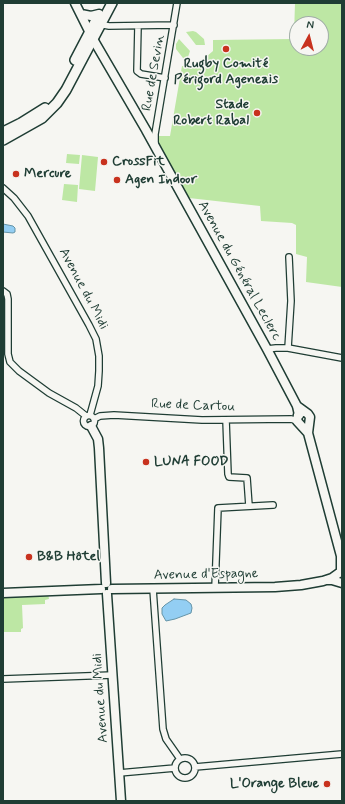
<!DOCTYPE html>
<html>
<head>
<meta charset="utf-8">
<style>
	body { margin:0 }
	#map { position:relative; width:345px; height:804px; overflow:hidden; background:#f6f6f2; font-family:Mynerve,sans-serif }
	canvas { display:block }
	.frame { position:absolute; inset:0; border:4px solid #1f3d34; pointer-events:none }
	.north { position:absolute; left:289px; top:16px; width:40px; height:40px; box-sizing:border-box; background:#f6f6f2; border:1px solid #a0aca6; border-radius:50%; rotate:7deg; font-size:11px; font-weight:700; line-height:16px; text-align:center; color:#1f3d34 }
	.north::after { content:''; display:block; margin:auto; width:14px; height:18px; background:#c8321e; clip-path:polygon(50% 0,100% 100%,50% 72%,0 100%) }
</style>
</head>
<body>
<div id="map">
<canvas width="345" height="804"></canvas>
<div class="frame"></div>
<div class="north">N</div>
</div>
<script>
const c = document.querySelector('canvas').getContext('2d');
c.lineJoin = 'round';
function fill(path, color) { c.fillStyle = color; c.fill(path, 'evenodd'); }
const poly = rows => new Path2D(rows.map(r => 'M' + r).join(''));
function stroke(path, color, width, dash) { c.strokeStyle = color; c.lineWidth = width; c.lineCap = dash ? 'butt' : 'round'; c.setLineDash(dash || []); c.stroke(path); }
function label(font, color, halo, rows, align = 'center') {
  c.font = font + ' Mynerve,sans-serif'; c.lineWidth = 3; c.setLineDash([]); c.textBaseline = 'middle'; c.strokeStyle = halo; c.fillStyle = color; for (const [text, x, y, turn = 0] of rows) {
    c.save(); c.translate(x, y); c.rotate((+turn || 0) * Math.PI / 180); c.textAlign = isNaN(turn) ? turn : align; if (halo) c.strokeText(text, 0, 0); c.fillText(text, 0, 0); c.restore();
  }
}
fill(poly([
	[295,3,342,3,342,287,306,282,307,257,296,254,296,225,292,223,261,221,260,206,189,198,159,144,159,136,170,136,182,66,193,68,213,51,213,40,292,39,292,35,294,35],
	[297,24,321,24,321,48,297,48],
	[193,31,196,32,204,39,205,45,196,45,186,32],
	[179,39,190,51,187,60,183,58,176,49,176,44],
	[67,154,80,155,79,164,66,163],
	[82,155,98,157,95,191,79,189],
	[64,184,78,185,77,202,62,200],
	[48,593,49,599,45,600,45,604,22,605,23,628,21,629,21,632,3,632,3,595]
]), '#bde7a4');
const water = poly([
	[3,224,13,226,15,228,15,232,13,233,3,232,3,224],
	[174,599,186,600,191,604,192,608,191,613,175,619,166,621,162,614,162,608,165,605,174,599]
]);
fill(water, '#93cef3');
stroke(water, '#6594a7', 1);
const street = poly([
	[98,24,109,26,174,25],
	[138,26,137,71,141,74,165,78],
	[155,145,155,134,177,3],
	[3,188,14,198,28,216,89,325,96,339,99,356,99,371,98,386,90,415],
	[3,291,7,294,8,299,8,354,10,362,19,371,49,393,76,408,86,416],
	[288,348,291,301,289,257],
	[267,349,276,348,288,348,342,358],
	'83.5 421a5.5 5.5 0 1 1 11 0a5.5 5.5 0 1 1-11 0Z',
	[94,419,100,416,114,415,202,420,291,419,298,421],
	[226,420,228,474,229,477,247,478,249,506],
	[215,588,218,508,273,505],
	[153,589,163,729,166,739,180,759],
	[3,679,113,675],
	'175 768a10 10 0 1 1 20 0a10 10 0 1 1-20 0Z',
	[195,767,342,754],
	[119,773,175,768]
]);
const secondary = poly([
	[75,3,93,39,146,130,267,349,297,406,299,415],
	[81,14,91,16,99,14],
	[297,406,308,414,310,417,308,433,341,556,341,570],
	[302,412,298,415,297,421,308,433],
	[91,426,98,439,99,448,106,583],
	[327,580,332,580,342,583],
	[112,589,275,587,301,585,323,581,332,578,339,573],
	[3,593,101,589],
	[107,594,121,801]
]);
const primary = poly([
	[75,60,98,16],
	[3,132,21,123,45,108],
	[3,140,42,118,57,103,66,90,112,3]
]);
stroke(street, '#1f3d34', 8);
stroke(secondary, '#1f3d34', 11);
stroke(primary, '#1f3d34', 12);
stroke(street, '#f6f6f2', 5.5);
stroke(secondary, '#f6f6f2', 8);
stroke(primary, '#f6f6f2', 9);
for (const [x, y, r, color] of [
	[226,49,4,"#c8321e"],
	[257,113,4,"#c8321e"],
	[104,162,4,"#c8321e"],
	[16,174,4,"#c8321e"],
	[117,180,4,"#c8321e"],
	[146,462,4,"#c8321e"],
	[29,557,4,"#c8321e"],
	[327,784,4,"#c8321e"]
]) { const dot = new Path2D(); dot.arc(x, y, r, 0, 2 * Math.PI); c.fillStyle = color; c.fill(dot); stroke(dot, '#f6f6f2', 1.5); }
label('bold 14px', '#1f3d34', '#f6f6f2', [
	["Rugby Comité",226,64,"center"],
	["Périgord Ageneais",226,80,"center"],
	["Stade",249,105,"right"],
	["Robert Rabal",249,121,"right"],
	["CrossFit",112,162],
	["Mercure",24,174],
	["Agen Indoor",125,180],
	["LUNA FOOD",154,462],
	["B&B Hôtel",37,557],
	["L'Orange Bleue",319,784,"right"]
], 'left');
label('14px', '#1f3d34', '#f6f6f2', [
	["Rue de Sevin",154,73,-80],
	["Avenue du Général Leclerc",239,271,61],
	["Avenue du Midi",83,289,62],
	["Rue de Cartou",193,406,2],
	["Avenue d'Espagne",206,575,-1],
	["Avenue du Midi",101,698,-94]
]);
</script>
</body>
</html>
